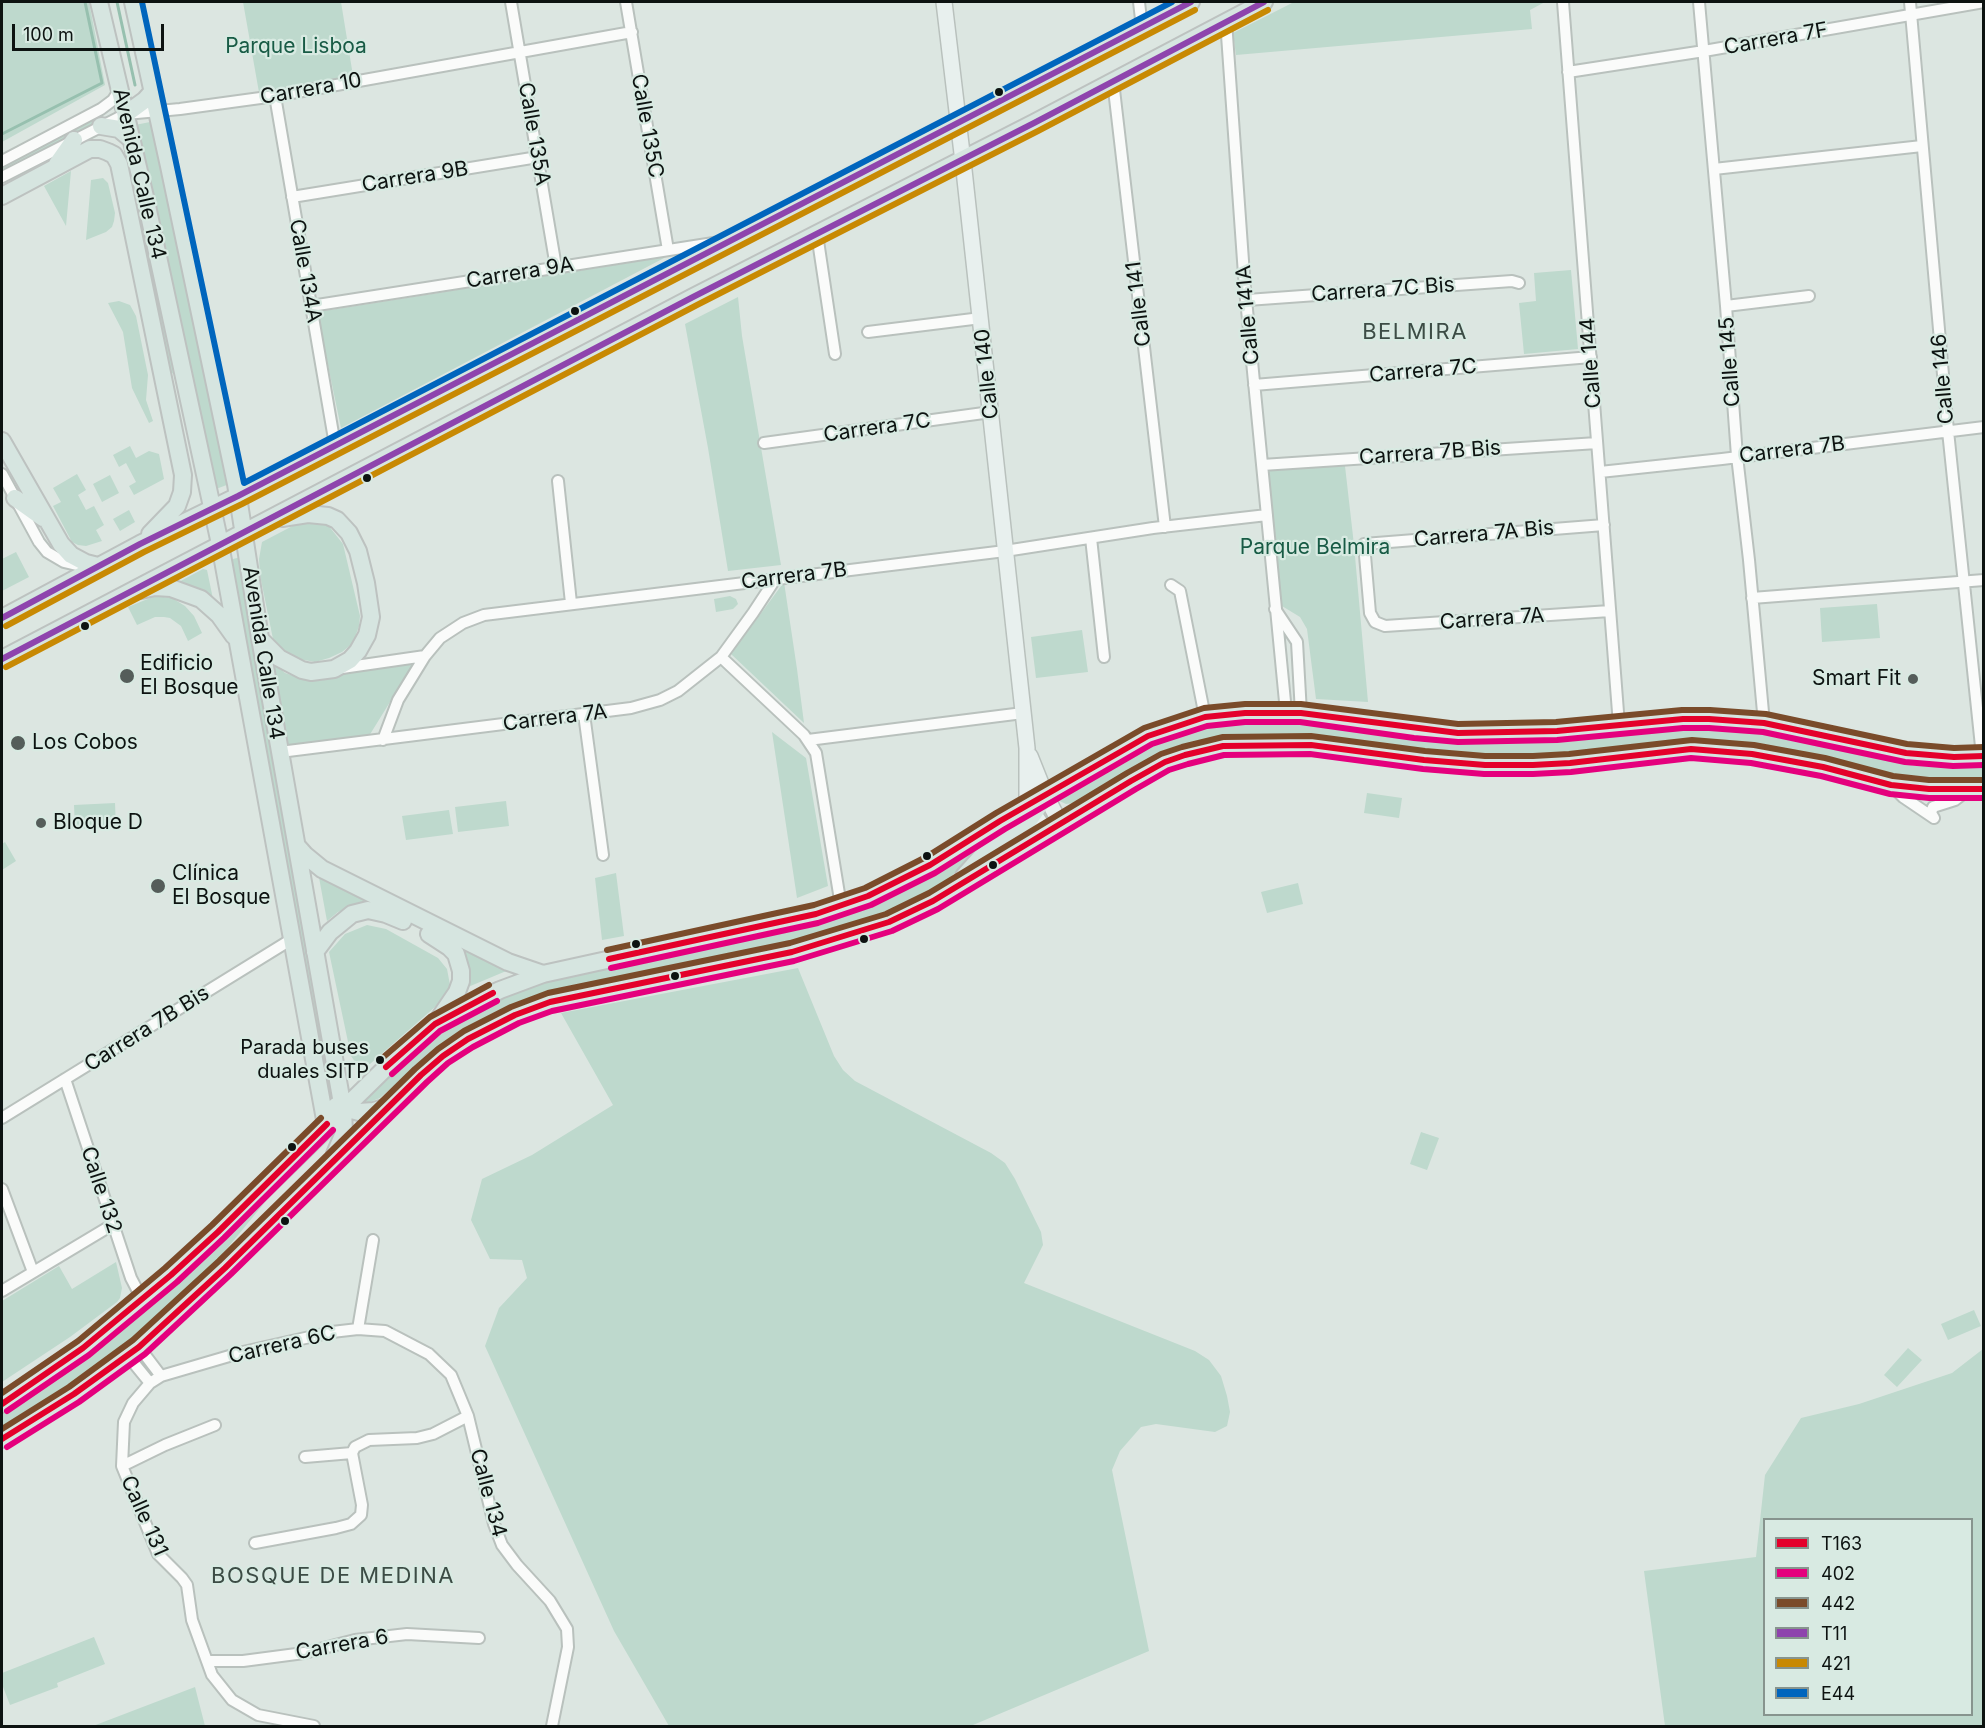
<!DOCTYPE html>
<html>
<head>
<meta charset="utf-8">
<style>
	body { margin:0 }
	#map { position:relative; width:1985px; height:1728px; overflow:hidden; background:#dce6e1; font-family:Inter,sans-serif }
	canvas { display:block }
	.frame { position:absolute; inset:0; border:3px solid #0d1311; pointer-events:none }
	.legend { position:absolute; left:1763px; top:1518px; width:210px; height:198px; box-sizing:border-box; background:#d8eae2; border:2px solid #87948e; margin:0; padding:8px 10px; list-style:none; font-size:18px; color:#0d1311 }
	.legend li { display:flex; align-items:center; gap:12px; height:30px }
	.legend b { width:30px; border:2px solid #87948e }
	.scale { position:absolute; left:12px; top:24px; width:152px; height:27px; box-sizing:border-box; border:3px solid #0d1311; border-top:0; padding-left:8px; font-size:18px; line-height:21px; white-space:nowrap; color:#0d1311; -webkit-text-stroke:4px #d8eae2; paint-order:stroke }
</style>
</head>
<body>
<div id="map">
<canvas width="1985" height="1728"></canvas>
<div class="frame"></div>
<ul class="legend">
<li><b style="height:8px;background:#e4002b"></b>T163</li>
<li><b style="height:8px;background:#e5007d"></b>402</li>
<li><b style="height:8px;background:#7a4b2a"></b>442</li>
<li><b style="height:8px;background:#8e44ad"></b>T11</li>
<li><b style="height:8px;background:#c88903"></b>421</li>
<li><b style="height:8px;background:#0065bd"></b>E44</li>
</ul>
<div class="scale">100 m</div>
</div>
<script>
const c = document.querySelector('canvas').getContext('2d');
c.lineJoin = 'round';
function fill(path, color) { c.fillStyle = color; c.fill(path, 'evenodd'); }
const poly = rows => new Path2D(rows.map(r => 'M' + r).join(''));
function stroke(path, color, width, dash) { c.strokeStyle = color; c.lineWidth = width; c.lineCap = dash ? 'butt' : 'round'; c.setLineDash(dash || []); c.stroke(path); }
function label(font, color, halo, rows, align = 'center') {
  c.font = font + ' Inter,sans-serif'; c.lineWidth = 4.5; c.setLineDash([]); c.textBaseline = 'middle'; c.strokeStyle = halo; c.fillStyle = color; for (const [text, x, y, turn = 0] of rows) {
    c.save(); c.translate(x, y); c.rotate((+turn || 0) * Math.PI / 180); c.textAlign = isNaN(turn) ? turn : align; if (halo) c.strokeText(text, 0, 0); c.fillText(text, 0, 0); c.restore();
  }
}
fill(poly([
	[2,2,89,2,105,85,2,142],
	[243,2,341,2,354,82,260,98],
	[1294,2,1545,2,1530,10,1532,29,1236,55,1233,33],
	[103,114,103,119,2,170,2,166],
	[155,121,232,483,216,489,135,125],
	[71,171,66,226,44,186],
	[103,178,108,183,115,213,114,221,112,227,106,232,86,240,91,180],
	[666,257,341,428,317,312],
	[152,262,175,372,167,376,146,272],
	[1571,270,1578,349,1524,354,1519,303,1536,301,1534,273],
	[738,297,742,336,781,565,728,571,708,448,685,324],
	[119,301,130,305,136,316,148,375,146,400,153,421,149,423,132,388,123,332,108,303],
	[130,446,136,458,149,451,159,454,164,479,134,495,129,486,136,482,126,463,119,467,113,455],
	[1345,466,1354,545,1368,702,1316,699,1307,629,1300,617,1282,606,1268,469],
	[77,474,86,490,78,495,86,510,94,506,104,525,96,530,102,541,86,546,78,545,72,542,53,506,61,502,53,488],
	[110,475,119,493,102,502,93,484],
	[129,510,135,522,120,531,113,519],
	[304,520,328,525,343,544,360,616,359,626,353,643,342,652,329,658,315,662,299,659,285,653,273,639,260,575,259,559,262,542],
	[16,552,29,577,2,591,2,559],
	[241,557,333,1086,325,1092,229,560],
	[203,569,207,570,213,599,175,584],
	[784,582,797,669,804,723,731,654],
	[155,596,172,598,185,606,194,616,202,633,188,641,181,626,170,618,164,617,155,617,137,625,128,607],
	[730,596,736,599,738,604,733,609,716,612,714,599],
	[1877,604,1880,638,1822,642,1820,608],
	[1082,630,1088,672,1036,678,1031,637],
	[272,660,285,673,300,678,414,663,369,736,288,746],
	[1251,720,1307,721,1428,736,1500,742,1566,742,1702,726,1749,728,1795,736,1915,766,1984,763,1983,780,1967,782,1906,780,1802,755,1571,756,1495,759,1408,752,1279,735,1238,736,1205,741,1173,751,1082,802,1066,804,1055,799,1128,757,1177,733,1208,726],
	[772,732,806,758,828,886,797,898],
	[1367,793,1402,798,1399,818,1364,813],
	[506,801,509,826,458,832,455,807],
	[115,803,116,827,75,829,74,805],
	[449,810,453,834,406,840,402,816],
	[1024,818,980,851,932,893,904,907,857,925,816,938,620,980,559,991,533,998,495,1012,461,1031,423,1060,380,1098,367,1103,361,1099,409,1053,461,1014,535,983,622,962,766,935,850,911,892,896],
	[5,842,16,861,2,870,2,844],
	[318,872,377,905,352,906,338,912,327,921],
	[616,873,624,936,602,940,595,878],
	[1298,883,1303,904,1267,913,1261,892],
	[367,925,386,929,438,958,447,969,450,985,443,1000,370,1064,364,1067,358,1066,351,1056,329,952,345,934],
	[457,943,511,969,468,987,470,970],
	[798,968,834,1056,843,1070,855,1081,991,1153,1005,1163,1015,1179,1041,1232,1043,1245,1024,1283,1195,1351,1209,1360,1221,1376,1227,1396,1230,1412,1227,1426,1215,1432,1156,1424,1141,1427,1120,1451,1112,1470,1149,1651,973,1725,973,1726,669,1726,614,1631,485,1346,499,1308,527,1278,522,1260,490,1259,471,1220,482,1179,532,1155,613,1105,561,1013],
	[330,1131,334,1135,266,1201,193,1290,110,1357,2,1431,2,1409],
	[1421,1132,1439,1138,1427,1170,1410,1164],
	[116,1262,122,1288,120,1298,117,1302,70,1337,2,1382,2,1301,59,1266,72,1289],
	[1974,1310,1981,1326,1948,1340,1941,1324],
	[1908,1348,1922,1360,1897,1387,1884,1375],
	[1983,1349,1983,1726,1665,1726,1644,1571,1756,1557,1765,1475,1801,1418,1859,1404,1952,1373],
	[1764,1520,1972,1520,1972,1714,1764,1714],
	[94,1637,105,1664,57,1683,58,1687,10,1705,2,1684,2,1673],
	[195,1687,205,1726,93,1726]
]), '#bed9cd');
stroke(poly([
	[117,2,135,85],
	[2,134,102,83,85,2]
]), '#97c0af', 3);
const street = poly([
	[511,2,556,267],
	[626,2,668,250],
	[1139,2,1142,28],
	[1563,2,1619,725],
	[1699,2,1726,306,1737,456,1749,560,1764,723],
	[1910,2,1948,431,1982,756],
	[1226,21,1245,289,1286,712],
	[1568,72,1704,51,1984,2],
	[1113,81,1165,527],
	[275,96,335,445],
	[2,161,101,109,113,100,120,89],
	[1714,169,1922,146],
	[2,177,126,114,180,109,275,96,632,32],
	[292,197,538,157],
	[817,234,835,354],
	[1247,300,1512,281,1519,283],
	[311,306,720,242],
	[1726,306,1809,296],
	[868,332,981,318],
	[1254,385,1591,357],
	[764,443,991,412],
	[1262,465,1597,443],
	[1600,472,1722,459,1984,427],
	[2,474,39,542,47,552,64,562,85,567],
	[558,481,571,603],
	[1604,525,1364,544,1370,613,1375,622,1385,626,1610,611],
	[1091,538,1104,657],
	[1171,585,1180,591,1205,717],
	[1752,598,1984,580],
	[1275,609,1297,642,1301,713],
	[721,657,804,735,816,753,841,906],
	[342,668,425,656],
	[584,714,603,855],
	[383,740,398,700,425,656,440,638,463,623,484,615,1005,551,1153,528,1267,515],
	[808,740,1023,713],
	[280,752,631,708,660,700,678,691,721,657,753,613,776,578],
	[1891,785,1903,797,1934,818],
	[1934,818,1931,813,1933,807,1955,800,1968,790],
	[65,1079,131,1278,142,1299],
	[2,1118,292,939],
	[2,1189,33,1272],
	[2,1291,112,1225],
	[358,1329,373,1240],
	[139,1347,161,1376],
	[128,1356,150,1383],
	[352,1453,355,1447,369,1440,417,1438,433,1434,468,1416],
	[305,1457,352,1453],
	[122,1466,165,1445,215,1425],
	[255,1543,336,1528,351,1524,361,1515,362,1505,352,1453],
	[207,1661,243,1661,304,1653,355,1640,407,1634,479,1638],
	[314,1726,258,1715,232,1700,212,1675,192,1620,187,1585,182,1578,158,1554,122,1466,124,1422,133,1403,150,1383,161,1376,243,1352,332,1332,358,1329,385,1331,429,1354,451,1375,468,1416,494,1524,502,1545,517,1565,550,1601,567,1629,568,1647,552,1726]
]);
const secondary = poly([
	[944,2,964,170,1027,748,1027,797,1034,814,1046,832],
	[1030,756,1046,796,1060,823]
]);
const primary = poly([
	[99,2,146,201,220,544,326,1125],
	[133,2,169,166,236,484,260,638,343,1109,344,1133,335,1154],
	[126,114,145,100,153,91],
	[101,126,119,129,131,139],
	[57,164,74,140],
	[2,196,90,149,100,149,108,152,114,155,119,164,183,475,182,492,177,506,150,534],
	[2,441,61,544,71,555,86,563,98,566],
	[15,498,43,518],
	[141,590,155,587,171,588,201,599,219,615,234,636],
	[2,618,140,544,238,496,1191,2],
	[260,639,279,658,302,670,311,672,334,669,350,660,358,651,367,635,371,617,366,583,358,551,349,533,337,520,328,516,308,514,282,518],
	[2,659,693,297,1034,123,1264,2],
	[297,846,305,855,322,869,508,962,543,974],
	[964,876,981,857,1025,826,1044,799],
	[429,934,449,947,456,954,461,971,461,981,457,992,440,1017],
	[315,952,330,932,352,914,368,910,386,914,403,921],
	[336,1106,359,1112,374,1111,387,1107],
	[2,1404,83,1348,171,1275,218,1232,409,1045,435,1024,459,1010,500,990,543,974,816,914,868,896,930,865,1000,821,1128,747,1168,728,1205,717,1245,713,1301,713,1415,729,1458,733,1501,733,1557,731,1683,719,1709,719,1764,723,1906,753,1954,757,1984,756],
	[2,1439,74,1394,139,1347,225,1268,421,1075,443,1056,468,1039,515,1015,550,1002,792,952,845,937,889,922,933,901,1131,781,1165,762,1185,755,1223,746,1267,744,1311,745,1424,760,1485,765,1533,765,1570,763,1691,749,1752,754,1823,767,1891,785,1929,789,1984,789]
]);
stroke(street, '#b9c1bd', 14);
stroke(secondary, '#b9c1bd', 18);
stroke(primary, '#bdc2c0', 20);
stroke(street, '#fafbfa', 10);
stroke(secondary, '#e8f0ee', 15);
stroke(primary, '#d6e5e0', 16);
stroke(poly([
	[609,959,816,914,868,896,930,865,1000,821,1148,736,1205,717,1245,713,1301,713,1458,733,1557,731,1683,719,1709,719,1764,723,1906,753,1954,757,1984,756],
	[386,1067,435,1024,493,993],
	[2,1404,83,1348,171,1275,218,1232,327,1124],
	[2,1439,74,1394,139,1347,225,1268,421,1075,443,1056,468,1039,515,1015,550,1002,792,952,889,922,933,901,1131,781,1165,762,1185,755,1223,746,1311,745,1424,760,1485,765,1533,765,1570,763,1691,749,1752,754,1823,767,1891,785,1929,789,1984,789]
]), '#e4002b', 6);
stroke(poly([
	[611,968,818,923,871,905,935,873,1005,829,1152,744,1207,726,1245,722,1300,722,1414,738,1458,742,1557,740,1683,728,1709,728,1763,732,1905,762,1953,766,1984,765],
	[392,1074,440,1031,497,1001],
	[7,1411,89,1355,177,1282,224,1238,333,1130],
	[7,1447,79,1402,145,1354,231,1274,427,1082,448,1063,473,1047,519,1023,552,1011,794,961,892,931,938,909,1136,789,1169,770,1188,764,1224,755,1310,754,1423,769,1484,774,1533,774,1571,772,1691,758,1751,763,1821,776,1890,794,1929,798,1984,798]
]), '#e5007d', 6);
stroke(poly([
	[607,950,814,905,865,888,926,857,996,813,1144,728,1204,708,1245,704,1301,704,1458,724,1556,722,1682,710,1710,710,1766,714,1907,744,1954,748,1984,747],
	[380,1060,430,1017,489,985],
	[2,1393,78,1341,165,1268,212,1225,321,1118],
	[2,1429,69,1387,133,1340,219,1261,415,1069,438,1049,464,1031,511,1007,548,993,790,943,886,914,929,893,1127,773,1161,754,1182,747,1223,737,1311,736,1425,751,1485,756,1533,756,1569,754,1692,740,1754,745,1825,758,1893,776,1929,780,1984,780]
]), '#7a4b2a', 6);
stroke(poly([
	[2,618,140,544,238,496,1191,2],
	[2,659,693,297,1034,123,1264,2]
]), '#8e44ad', 6);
stroke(poly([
	[6,626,144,552,242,504,1195,10],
	[6,667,697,305,1038,131,1268,10]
]), '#c88903', 6);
stroke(poly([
	[142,2,244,483,1172,2]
]), '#0065bd', 6);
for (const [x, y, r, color] of [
	[999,92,5,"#0d1311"],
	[575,311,5,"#0d1311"],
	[367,478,5,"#0d1311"],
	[85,626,5,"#0d1311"],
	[127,676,8,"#555d5a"],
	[1913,679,6,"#555d5a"],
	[18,743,8,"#555d5a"],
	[41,823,6,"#555d5a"],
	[927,856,5,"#0d1311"],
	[993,865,5,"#0d1311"],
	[158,886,8,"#555d5a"],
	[864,939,5,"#0d1311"],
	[636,944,5,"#0d1311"],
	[675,976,5,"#0d1311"],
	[380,1060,5,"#0d1311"],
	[292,1147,5,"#0d1311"],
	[285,1221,5,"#0d1311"]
]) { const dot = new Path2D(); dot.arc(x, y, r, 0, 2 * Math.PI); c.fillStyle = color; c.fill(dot); stroke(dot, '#d8eae2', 2); }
label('20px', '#0d1311', '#d8eae2', [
	["Parada buses",369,1048],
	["duales SITP",369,1072]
], 'right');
label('21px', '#0d1311', '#d8eae2', [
	["Carrera 7F",1776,39,-10],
	["Carrera 10",311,89,-10],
	["Calle 135C",647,126,80],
	["Calle 135A",534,134,80],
	["Avenida Calle 134",139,174,77],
	["Carrera 9B",415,177,-9],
	["Calle 134A",305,271,80],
	["Carrera 9A",520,273,-9],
	["Carrera 7C Bis",1383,290,-4],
	["Calle 141",1139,304,-97],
	["Calle 141A",1248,315,-95],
	["Calle 145",1730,362,-94],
	["Calle 144",1591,363,-94],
	["Carrera 7C",1423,371,-5],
	["Calle 140",987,374,-96],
	["Calle 146",1943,379,-95],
	["Carrera 7C",877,428,-8],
	["Carrera 7B",1792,450,-7],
	["Carrera 7B Bis",1430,453,-4],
	["Carrera 7A Bis",1484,534,-5],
	["Carrera 7B",794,576,-7],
	["Carrera 7A",1492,619,-4],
	["Avenida Calle 134",263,653,81],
	["Carrera 7A",555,718,-7],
	["Carrera 7B Bis",147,1029,-32],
	["Calle 132",101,1190,72],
	["Carrera 6C",282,1345,-13],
	["Calle 134",488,1493,75],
	["Calle 131",144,1516,66],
	["Carrera 6",342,1645,-10]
]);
label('21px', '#185b45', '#d8eae2', [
	["Parque Lisboa",296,47],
	["Parque Belmira",1315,548]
]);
label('21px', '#0d1311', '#d8eae2', [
	["Edificio",140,664],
	["El Bosque",140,688],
	["Smart Fit",1901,679,"right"],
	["Los Cobos",32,743],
	["Bloque D",53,823],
	["Clínica",172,874],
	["El Bosque",172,898]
], 'left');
c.letterSpacing = '1.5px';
label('22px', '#3c4c45', '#d8eae2', [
	["BELMIRA",1415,332],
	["BOSQUE DE MEDINA",333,1576]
]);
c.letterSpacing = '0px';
</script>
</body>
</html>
